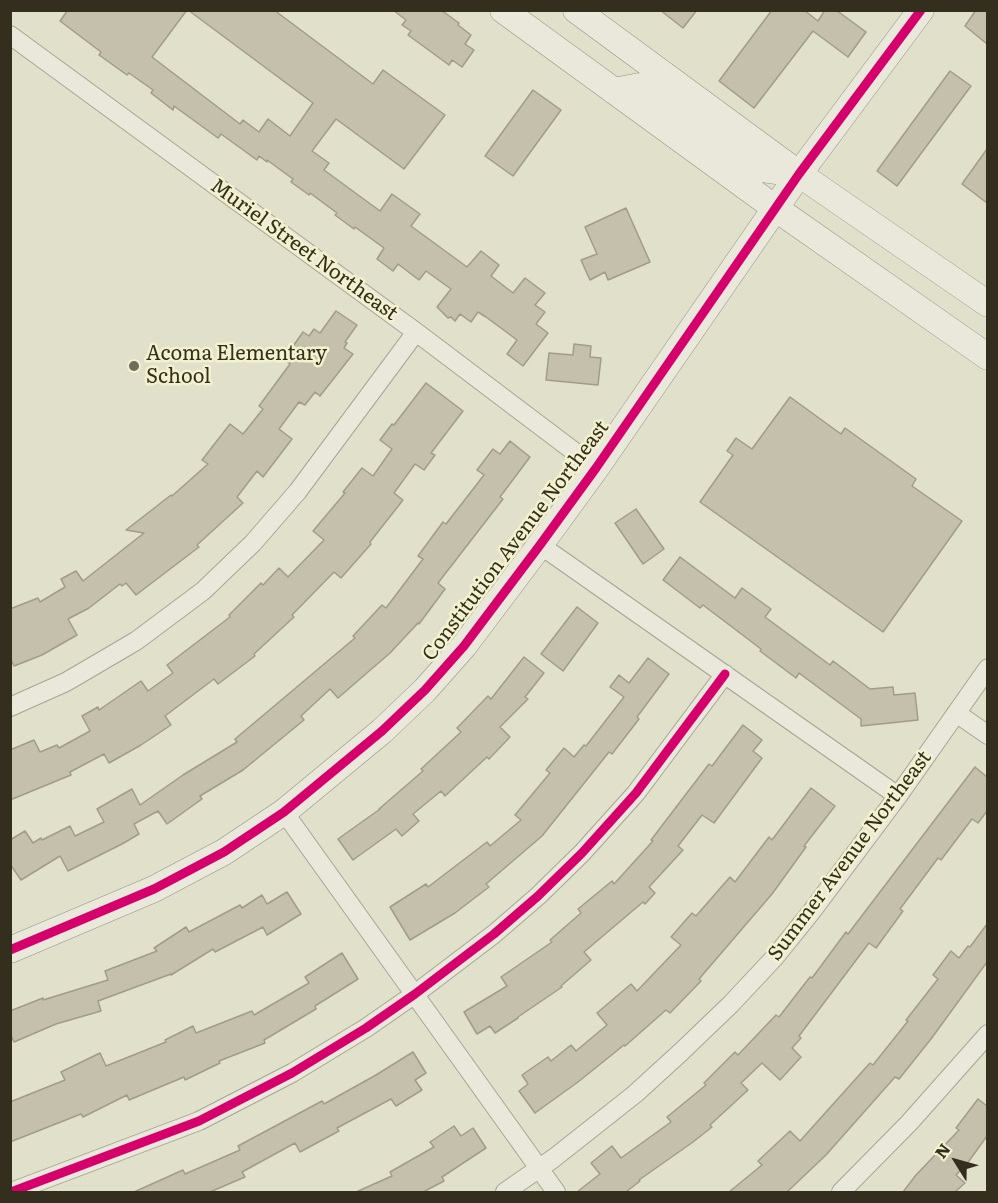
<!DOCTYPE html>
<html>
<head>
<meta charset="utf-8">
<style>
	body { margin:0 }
	#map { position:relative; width:998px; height:1203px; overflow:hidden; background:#e1e0ca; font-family:Literata,serif }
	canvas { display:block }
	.frame { position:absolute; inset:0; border:12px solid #332e1d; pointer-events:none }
	.north { position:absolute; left:926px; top:1131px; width:60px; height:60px; -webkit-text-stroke:4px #f2f2cf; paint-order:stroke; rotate:307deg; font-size:16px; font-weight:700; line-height:24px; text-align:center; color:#332e1d }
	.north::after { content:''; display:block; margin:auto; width:21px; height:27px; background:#332e1d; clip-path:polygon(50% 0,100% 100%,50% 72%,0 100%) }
</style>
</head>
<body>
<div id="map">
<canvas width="998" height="1203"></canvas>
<div class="frame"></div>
<div class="north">N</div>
</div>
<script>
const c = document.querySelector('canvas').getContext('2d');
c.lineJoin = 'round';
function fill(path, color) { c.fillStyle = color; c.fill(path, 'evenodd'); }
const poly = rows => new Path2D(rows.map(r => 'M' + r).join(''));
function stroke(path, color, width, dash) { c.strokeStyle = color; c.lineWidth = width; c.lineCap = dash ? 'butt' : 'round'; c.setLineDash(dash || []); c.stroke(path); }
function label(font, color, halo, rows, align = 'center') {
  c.font = font + ' Literata,serif'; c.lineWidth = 5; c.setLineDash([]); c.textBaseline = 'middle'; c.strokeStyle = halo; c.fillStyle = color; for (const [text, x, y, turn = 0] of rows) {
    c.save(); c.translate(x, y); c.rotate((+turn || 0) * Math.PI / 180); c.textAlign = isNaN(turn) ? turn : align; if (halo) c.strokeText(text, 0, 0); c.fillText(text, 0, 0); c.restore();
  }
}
const building = poly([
	[68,10,187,10,152,57,240,124,243,120,259,132,268,119,290,136,313,103,188,10,274,10,373,84,383,70,445,115,404,169,336,119,312,151,329,163,324,170,380,211,392,194,420,214,411,226,467,267,481,251,499,265,491,276,513,293,525,278,545,293,535,305,545,312,536,324,548,333,523,366,507,354,517,340,486,317,478,312,471,322,460,314,455,321,451,317,448,318,437,307,451,289,426,271,419,280,398,264,393,271,377,259,384,248,355,227,354,229,335,215,337,213,310,193,309,195,291,182,293,179,267,160,267,162,259,156,257,160,221,134,218,138,174,106,173,110,151,93,153,90,129,73,127,75,99,55,101,52,60,21,68,10],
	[393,10,441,10,459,23,458,25,471,35,465,44,474,50,462,67,452,60,449,65,408,35,411,31,402,25,406,20,393,10],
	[660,10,697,10,683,28,660,10],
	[772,10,804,10,818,21,825,10,836,10,866,32,848,57,813,31,754,108,719,81,772,10],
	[976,10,987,10,987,44,965,26,976,10],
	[950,71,971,86,897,186,877,171,950,71],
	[533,90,561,110,513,176,485,156,533,90],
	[987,149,987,203,962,184,987,149],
	[626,208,650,262,608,280,605,272,590,280,581,260,597,254,585,227,626,208],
	[336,311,357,325,345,342,347,343,344,348,353,354,320,396,315,392,305,405,299,402,279,429,292,439,263,477,257,471,237,497,243,503,197,545,199,547,136,595,126,583,122,586,120,584,89,608,68,619,77,635,42,655,14,666,10,658,10,609,38,598,40,602,65,587,61,579,76,571,83,581,144,533,126,530,171,495,172,496,208,464,202,460,230,424,243,434,263,409,259,406,290,364,284,359,303,332,309,336,314,329,320,333,336,311],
	[574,344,591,346,590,357,601,358,598,385,546,380,549,353,573,355,574,344],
	[426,383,463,411,431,453,435,455,424,470,415,464,394,493,403,500,370,542,371,544,341,578,334,572,292,615,294,617,254,654,255,656,218,684,214,679,165,716,171,725,141,745,109,763,104,754,70,772,71,775,10,800,10,750,34,740,40,752,57,745,59,748,90,731,82,716,98,707,99,710,141,681,148,691,173,673,167,665,230,617,229,615,261,583,263,585,279,568,288,577,324,540,313,531,345,493,343,492,362,468,373,476,392,449,380,440,392,424,394,425,426,383],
	[790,397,841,434,845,428,916,479,912,486,962,521,883,632,700,502,733,455,727,451,736,438,752,449,790,397],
	[510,441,530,457,500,497,503,499,438,583,445,589,419,624,418,623,390,653,338,698,330,689,301,716,304,720,243,770,200,796,202,799,167,824,158,811,134,824,139,834,122,844,68,871,60,856,21,880,10,864,10,840,25,831,33,843,41,838,42,840,70,826,75,836,104,822,97,809,132,789,140,805,183,775,237,742,235,739,355,638,353,636,382,605,386,608,423,559,418,556,443,522,446,524,484,475,477,470,493,449,500,454,510,441],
	[636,509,664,549,643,564,615,523,636,509],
	[680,557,735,598,742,588,771,609,765,617,830,665,833,661,870,689,893,687,894,695,915,693,918,720,861,726,861,719,799,673,796,678,760,651,761,649,703,605,700,608,663,580,680,557],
	[577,607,598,623,563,671,541,654,577,607],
	[524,657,544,673,525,697,528,699,500,727,510,737,489,759,487,757,445,796,441,791,413,814,419,821,402,836,396,829,353,860,338,839,380,809,379,809,423,771,421,769,461,732,457,728,488,696,491,699,524,657],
	[648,658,669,674,637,717,639,719,612,754,609,752,542,836,486,884,489,887,455,913,410,940,390,907,426,884,428,887,487,842,490,846,521,820,515,815,550,773,546,770,564,748,574,757,584,745,586,746,624,697,610,687,619,675,629,683,648,658],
	[743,725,762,740,753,751,762,758,714,823,702,815,678,846,683,850,649,887,655,893,645,904,643,902,584,952,591,960,561,986,562,987,518,1017,518,1018,495,1033,490,1026,477,1034,464,1012,507,986,501,977,552,942,550,940,581,913,578,909,612,881,614,884,653,841,651,840,709,764,712,766,743,725],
	[975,767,987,777,987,811,978,823,972,819,941,860,938,858,900,909,903,911,876,948,869,943,799,1036,801,1038,792,1048,801,1057,780,1080,762,1063,741,1083,748,1090,710,1125,712,1127,693,1142,639,1180,640,1181,626,1192,577,1192,600,1174,591,1163,612,1146,621,1158,671,1122,667,1117,706,1085,704,1083,735,1052,738,1055,776,1015,779,1017,810,977,812,978,846,932,848,934,975,767],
	[811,788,835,806,804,846,806,847,772,894,699,979,701,981,670,1013,666,1010,625,1046,624,1045,578,1082,535,1113,519,1091,528,1084,522,1075,548,1057,551,1061,571,1045,576,1051,607,1025,597,1013,631,984,637,991,681,945,671,937,692,913,696,916,730,877,735,882,769,837,772,840,811,788],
	[287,892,301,914,267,935,263,927,215,952,213,949,171,975,171,974,98,1001,101,1011,56,1024,14,1042,10,1033,10,1011,43,998,43,1000,108,980,105,971,157,951,154,948,186,927,189,932,240,905,242,908,262,895,267,904,287,892],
	[987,924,987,962,931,1039,899,1079,895,1077,826,1155,787,1192,729,1192,762,1165,758,1161,790,1131,800,1141,870,1063,873,1065,908,1021,906,1020,938,979,933,975,951,951,959,958,968,946,970,947,987,924],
	[342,953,358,979,315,1006,316,1009,264,1040,265,1043,219,1061,220,1063,185,1080,184,1077,129,1100,127,1095,83,1117,81,1114,10,1142,10,1102,65,1080,61,1072,100,1053,106,1066,166,1042,165,1040,193,1026,196,1033,252,1011,254,1015,309,983,305,977,342,953],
	[413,1052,426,1073,415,1080,422,1090,396,1106,391,1099,337,1128,339,1131,300,1152,295,1143,242,1172,245,1177,210,1192,134,1192,183,1170,185,1174,240,1150,238,1146,322,1101,324,1104,376,1075,413,1052],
	[978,1099,987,1106,987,1136,969,1161,956,1175,965,1183,955,1192,903,1192,916,1175,959,1130,956,1128,978,1099],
	[454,1126,461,1136,473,1128,486,1148,442,1177,444,1181,423,1192,356,1192,392,1176,390,1172,434,1147,430,1142,454,1126]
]);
fill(building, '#c4c0ab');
stroke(building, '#a19c8a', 1.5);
const street = poly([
	[10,35,416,332,596,468],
	[540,545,898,796],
	[10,707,66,682,136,641,203,591,253,543,298,491,416,332],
	[956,713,988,735],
	[284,812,556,1192],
	[11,1192,199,1121,292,1073,366,1028,415,994,494,934,538,896,582,853,636,793,725,674],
	[505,1192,554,1158,635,1094,681,1052,731,1004,775,957,812,911,898,796,988,668],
	[841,1192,909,1123,988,1034]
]);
const secondary = poly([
	[503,10,775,208,988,357],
	[576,10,799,174,988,304],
	[614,91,640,86,754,168,796,174],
	[10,950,154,889,224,852,284,812,382,731,425,690,464,646,540,545,596,468,799,174,921,10]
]);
stroke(street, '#a6a494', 20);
stroke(secondary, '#959384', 27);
stroke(street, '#eae8db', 18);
stroke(secondary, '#eae8db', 26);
stroke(poly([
	[10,950,154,889,224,852,284,812,382,731,425,690,464,646,540,545,596,468,799,174,921,10],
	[11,1192,199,1121,292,1073,366,1028,415,994,494,934,538,896,582,853,636,793,725,674]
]), '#d6006c', 9);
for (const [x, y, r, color] of [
	[134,366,6,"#706c5a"]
]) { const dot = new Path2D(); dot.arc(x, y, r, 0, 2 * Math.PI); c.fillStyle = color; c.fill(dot); stroke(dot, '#f2f2cf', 2); }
label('20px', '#332e1d', '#f2f2cf', [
	["Muriel Street Northeast",304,250,36],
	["Constitution Avenue Northeast",516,541,-53],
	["Summer Avenue Northeast",850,856,-53]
]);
label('20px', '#332e1d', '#f2f2cf', [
	["Acoma Elementary",146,354],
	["School",146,377]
], 'left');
</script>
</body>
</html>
